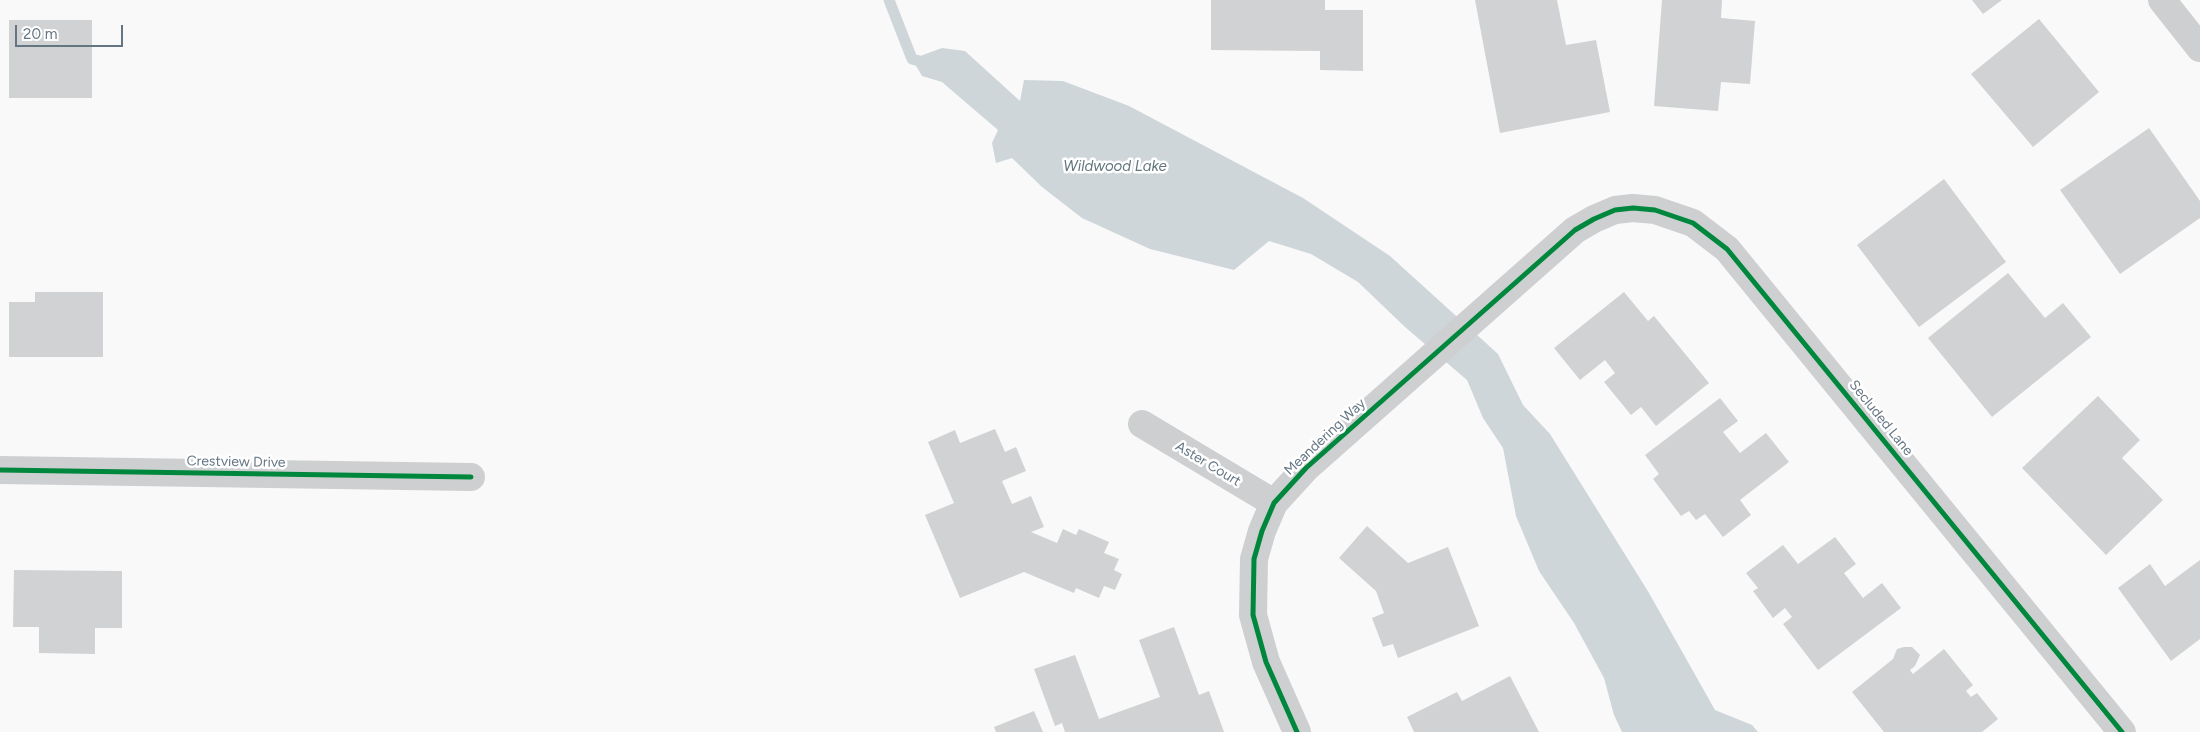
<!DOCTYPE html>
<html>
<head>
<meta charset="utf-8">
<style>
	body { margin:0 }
	#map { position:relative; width:2200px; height:732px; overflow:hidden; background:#f9f9f9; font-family:Figtree,sans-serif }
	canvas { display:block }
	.scale { position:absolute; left:15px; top:25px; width:108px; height:22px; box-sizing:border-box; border:2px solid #657683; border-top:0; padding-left:6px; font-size:15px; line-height:18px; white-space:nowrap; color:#657683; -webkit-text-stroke:4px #fff; paint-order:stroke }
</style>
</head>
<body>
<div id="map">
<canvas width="2200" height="732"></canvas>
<div class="scale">20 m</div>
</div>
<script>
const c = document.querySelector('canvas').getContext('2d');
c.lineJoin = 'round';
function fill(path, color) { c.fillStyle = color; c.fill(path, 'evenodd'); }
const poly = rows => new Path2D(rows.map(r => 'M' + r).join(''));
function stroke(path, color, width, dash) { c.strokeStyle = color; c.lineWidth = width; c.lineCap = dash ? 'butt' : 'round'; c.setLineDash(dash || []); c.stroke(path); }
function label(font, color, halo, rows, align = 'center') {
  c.font = font + ' Figtree,sans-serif'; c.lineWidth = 5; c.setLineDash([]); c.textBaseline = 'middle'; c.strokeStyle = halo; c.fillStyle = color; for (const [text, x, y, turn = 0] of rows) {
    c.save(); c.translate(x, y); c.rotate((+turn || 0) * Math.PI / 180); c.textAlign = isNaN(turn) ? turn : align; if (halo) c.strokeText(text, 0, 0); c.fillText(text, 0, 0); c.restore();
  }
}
fill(poly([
	[942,48,965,51,1020,101,1024,80,1063,81,1129,106,1303,198,1390,256,1498,354,1523,405,1550,434,1649,593,1715,710,1752,725,1758,732,1622,732,1614,715,1604,678,1574,623,1539,571,1516,516,1503,448,1483,418,1467,380,1405,327,1358,282,1311,254,1269,241,1234,270,1150,249,1082,218,1042,187,1012,158,996,163,992,143,998,130,942,82,922,76,912,59]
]), '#ced6d9');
stroke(poly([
	[889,0,912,59,926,63]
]), '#ced6d9', 11);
fill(poly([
	[1211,0,1325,0,1325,10,1363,10,1363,71,1320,70,1320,51,1211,50],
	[1475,0,1557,0,1566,45,1596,40,1610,112,1500,133],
	[1662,0,1722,0,1721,18,1755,21,1750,84,1721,82,1718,111,1654,106],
	[1972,0,2002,0,1983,14],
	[2039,19,2099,92,2033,147,1971,74],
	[9,20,92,20,92,98,9,98],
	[2149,128,2200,201,2200,218,2120,274,2060,190],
	[1944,179,2006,262,1919,327,1857,245],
	[2008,273,2045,318,2063,303,2091,337,1992,417,1928,338],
	[35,292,103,292,103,357,9,357,9,302,35,302],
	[1624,292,1648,321,1654,316,1709,383,1656,426,1641,407,1631,415,1604,382,1615,373,1605,360,1580,380,1554,348],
	[2098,396,2140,440,2122,458,2163,500,2106,555,2022,468],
	[1720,398,1738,421,1723,432,1740,453,1766,433,1789,462,1740,500,1751,515,1723,537,1705,514,1696,520,1689,511,1681,516,1653,479,1659,474,1645,455],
	[995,429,1005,452,1016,447,1026,471,1002,481,1012,504,1031,496,1044,527,1031,532,1057,543,1063,529,1076,535,1079,529,1109,542,1104,553,1119,559,1114,570,1122,574,1115,590,1104,586,1099,598,1076,588,1074,593,1024,572,960,598,925,515,954,503,928,442,955,430,960,443],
	[1367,526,1408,563,1448,547,1479,626,1398,658,1393,644,1383,647,1372,618,1384,613,1376,591,1339,558],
	[1835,537,1856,564,1844,573,1863,598,1882,583,1901,608,1818,670,1783,624,1792,617,1785,608,1773,618,1753,591,1758,588,1746,573,1783,545,1798,564],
	[2200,560,2200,639,2171,661,2118,588,2150,564,2165,586],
	[14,570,122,571,122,628,95,628,95,654,39,653,39,627,13,627],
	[1174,627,1199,695,1209,691,1224,732,1065,732,1062,723,1055,726,1034,669,1075,655,1099,719,1160,697,1139,640],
	[1904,647,1912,647,1920,655,1915,666,1910,670,1913,674,1944,649,1973,685,1966,691,1971,697,1977,693,1998,719,1982,732,1884,732,1852,692,1893,659,1897,649],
	[1510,676,1539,732,1414,732,1407,717,1457,692,1462,701],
	[1034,711,1043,732,996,732,994,727]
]), '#d0d2d3');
stroke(poly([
	[2162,0,2200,48],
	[1142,424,1274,503],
	[0,470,471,477],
	[1297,732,1266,662,1253,615,1254,559,1262,531,1274,503,1306,468,1575,230,1594,219,1615,210,1633,208,1655,210,1693,223,1727,249,2122,732]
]), '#cecfd0', 28);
stroke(poly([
	[0,470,471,477],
	[1297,732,1266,662,1253,615,1254,559,1262,531,1274,503,1306,468,1575,230,1594,219,1615,210,1633,208,1655,210,1693,223,1727,249,2122,732]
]), '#00873e', 5);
label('14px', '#657683', '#fff', [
	["Secluded Lane",1881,418,51],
	["Meandering Way",1325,437,-43],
	["Crestview Drive",236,462,1],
	["Aster Court",1208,464,31]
]);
label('italic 15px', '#60757c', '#fff', [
	["Wildwood Lake",1115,167]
]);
</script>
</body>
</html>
